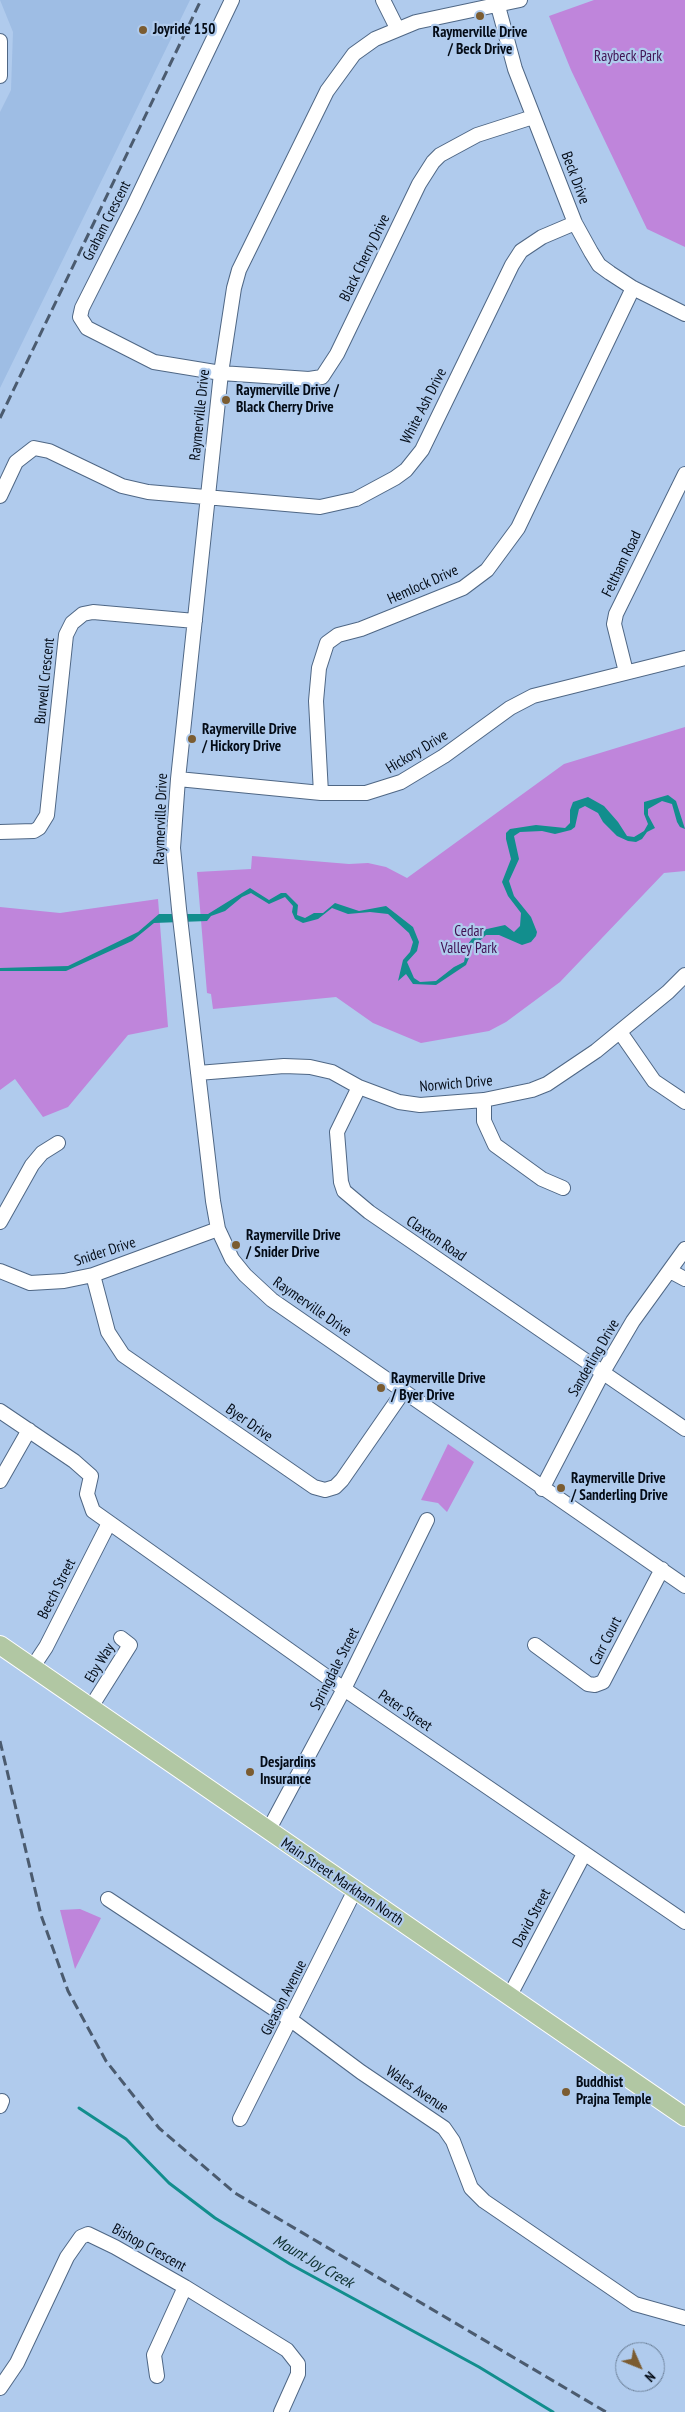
<!DOCTYPE html>
<html>
<head>
<meta charset="utf-8">
<style>
	body { margin:0 }
	#map { position:relative; width:685px; height:2412px; overflow:hidden; background:#b0cbed; font-family:"PT Sans Narrow",sans-serif }
	canvas { display:block }
	.north { position:absolute; left:615px; top:2342px; width:50px; height:50px; box-sizing:border-box; background:#b0cbed; border:1px solid #6b7f97; border-radius:50%; rotate:134deg; font-size:14px; font-weight:700; line-height:20px; text-align:center; color:#040c17 }
	.north::after { content:''; display:block; margin:auto; width:18px; height:22px; background:#7b5c31; clip-path:polygon(50% 0,100% 100%,50% 72%,0 100%) }
</style>
</head>
<body>
<div id="map">
<canvas width="685" height="2412"></canvas>
<div class="north">N</div>
</div>
<script>
const c = document.querySelector('canvas').getContext('2d');
c.lineJoin = 'round';
function fill(path, color) { c.fillStyle = color; c.fill(path, 'evenodd'); }
const poly = rows => new Path2D(rows.map(r => 'M' + r).join(''));
function stroke(path, color, width, dash) { c.strokeStyle = color; c.lineWidth = width; c.lineCap = dash ? 'butt' : 'round'; c.setLineDash(dash || []); c.stroke(path); }
function label(font, color, halo, rows, align = 'center') {
  c.font = font + ' "PT Sans Narrow",sans-serif'; c.lineWidth = 4.5; c.setLineDash([]); c.textBaseline = 'middle'; c.strokeStyle = halo; c.fillStyle = color; for (const [text, x, y, turn = 0] of rows) {
    c.save(); c.translate(x, y); c.rotate((+turn || 0) * Math.PI / 180); c.textAlign = isNaN(turn) ? turn : align; if (halo) c.strokeText(text, 0, 0); c.fillText(text, 0, 0); c.restore();
  }
}
fill(poly([
	[0,0,190,0,0,388,0,112,11,90,13,32]
]), '#9ebde4');
fill(poly([
	[594,0,685,0,685,247,647,229,571,70,549,16],
	[685,727,685,871,664,873,560,982,506,1022,489,1031,421,1043,373,1023,336,997,213,1009,211,994,207,993,197,872,251,869,252,856,349,864,368,863,386,867,407,878,564,764],
	[158,899,168,1027,128,1035,68,1107,43,1117,15,1079,0,1090,0,907,60,913],
	[448,1444,474,1462,447,1512,438,1503,421,1500],
	[80,1909,101,1918,75,1969,60,1910]
]), '#bf85db');
fill(poly([
	[668,795,676,801,685,829,680,827,677,822,672,804,662,801,648,809,648,815,655,828,647,832,642,839,636,842,628,841,617,836,603,822,598,813,585,806,579,809,575,827,571,830,555,834,542,831,520,832,514,836,519,859,509,881,514,896,531,917,537,932,536,936,531,942,522,945,499,935,486,935,474,946,466,965,436,985,413,984,406,974,398,981,403,960,410,952,413,942,409,933,388,914,370,912,348,914,332,908,318,919,303,923,295,919,292,912,293,906,285,897,269,904,251,893,242,897,225,911,211,916,207,921,154,923,132,941,66,971,0,971,0,968,68,966,138,932,159,914,208,914,250,888,269,900,281,893,286,893,298,905,297,915,305,918,314,913,323,913,335,903,359,911,386,906,413,927,419,942,417,951,407,962,414,978,420,982,436,981,454,967,464,962,468,944,478,931,505,925,514,932,520,926,521,913,508,896,502,882,511,859,506,839,506,833,510,829,536,825,565,828,570,823,570,810,573,802,588,797,604,806,618,822,627,836,634,837,644,831,648,824,644,814,644,802]
]), '#128e8d');
stroke(poly([
	[79,2108,126,2139,169,2183,215,2218,290,2264,479,2367,553,2412]
]), '#128e8d', 3);
const minor = poly([
	[232,0,133,207,82,308,80,317,87,328,154,362,221,373,309,379,322,377,337,354,419,184,433,162,440,155,477,135,533,117],
	[383,0,397,28],
	[520,0,416,22,375,39,354,54,327,91,239,270,234,288,221,373,178,779,173,848,179,909,213,1201,218,1229,232,1259,245,1275,272,1300,685,1586],
	[498,6,515,69,575,223,591,252,599,265,610,273,633,288,685,314],
	[0,41,0,76],
	[0,496,16,462,34,448,49,451,122,486,148,492,320,507,356,499,395,478,406,470,422,450,512,265,521,251,542,237,575,223],
	[626,672,614,624,616,614,685,474],
	[178,779,321,793,366,793,401,782,444,756,510,708,533,696,685,658],
	[321,793,316,701,319,668,327,643,338,635,361,629,463,588,487,570,518,528,633,288],
	[0,832,34,831,39,828,47,815,66,635,72,623,83,614,93,612,195,621],
	[620,1032,654,1081,685,1102],
	[198,1073,284,1066,310,1067,332,1072,359,1087,399,1102,420,1105,484,1100,532,1090,547,1084,596,1051,668,992,685,975],
	[359,1087,337,1132,341,1182,344,1191,369,1212,685,1429],
	[484,1100,484,1121,495,1145,542,1179,563,1188],
	[0,1222,32,1165,42,1153,58,1143],
	[0,1271,30,1283,64,1281,93,1275,218,1229],
	[670,1271,685,1279],
	[93,1275,108,1332,123,1355,314,1487,325,1490,335,1487,342,1480,403,1392],
	[0,1411,74,1461,91,1476,87,1494,93,1511,344,1689,685,1922],
	[0,1481,29,1430],
	[542,1489,603,1372,633,1321,685,1249],
	[535,1645,588,1684,595,1685,603,1682,662,1569],
	[32,1668,46,1647,109,1523],
	[91,1707,130,1645,121,1638],
	[268,1831,344,1689,427,1520],
	[108,1899,291,2020,361,2072,444,2128,453,2141,471,2188,484,2201,635,2304,685,2318],
	[509,1997,584,1854],
	[0,2106,2,2101],
	[240,2119,355,1890],
	[157,2376,154,2355,185,2287],
	[0,2388,17,2363,67,2257,81,2237,88,2234,115,2247,185,2287,287,2350,298,2364,298,2374,281,2412]
]);
const major = poly([
	[0,1645,685,2117]
]);
stroke(minor, '#4f6785', 16);
stroke(major, '#fff', 20);
stroke(minor, '#fff', 14);
stroke(major, '#b1c7a3', 18);
stroke(poly([
	[0,418,201,0],
	[0,1741,41,1915,68,1991,106,2061,159,2128,235,2193,606,2412]
]), '#4b5b6f', 3, [10, 5]);
for (const [x, y, r, color] of [
	[480,16,5,"#7b5c31"],
	[143,30,5,"#7b5c31"],
	[226,400,5,"#7b5c31"],
	[192,739,5,"#7b5c31"],
	[236,1245,5,"#7b5c31"],
	[381,1388,5,"#7b5c31"],
	[561,1488,5,"#7b5c31"],
	[250,1772,5,"#7b5c31"],
	[566,2092,5,"#7b5c31"]
]) { const dot = new Path2D(); dot.arc(x, y, r, 0, 2 * Math.PI); c.fillStyle = color; c.fill(dot); stroke(dot, '#b0cbed', 2); }
label('bold 15px', '#040c17', '#b0cbed', [
	["Joyride 150",153,30],
	["Raymerville Drive",480,33,"center"],
	["/ Beck Drive",480,50,"center"],
	["Raymerville Drive /",236,391],
	["Black Cherry Drive",236,408],
	["Raymerville Drive",202,730],
	["/ Hickory Drive",202,747],
	["Raymerville Drive",246,1236],
	["/ Snider Drive",246,1253],
	["Raymerville Drive",391,1379],
	["/ Byer Drive",391,1396],
	["Raymerville Drive",571,1479],
	["/ Sanderling Drive",571,1496],
	["Desjardins",260,1763],
	["Insurance",260,1780],
	["Buddhist",576,2083],
	["Prajna Temple",576,2100]
], 'left');
label('15px', '#401253', '#b0cbed', [
	["Raybeck Park",628,57],
	["Cedar",469,932],
	["Valley Park",469,949]
]);
label('15px', '#040c17', '#b0cbed', [
	["Beck Drive",575,178,69],
	["Graham Crescent",107,221,-63],
	["Black Cherry Drive",365,258,-64],
	["White Ash Drive",424,406,-63],
	["Raymerville Drive",200,415,-84],
	["Feltham Road",622,564,-64],
	["Hemlock Drive",423,585,-24],
	["Burwell Crescent",45,681,-84],
	["Hickory Drive",417,752,-31],
	["Raymerville Drive",161,819,-88],
	["Norwich Drive",456,1084,-5],
	["Claxton Road",436,1239,34],
	["Snider Drive",105,1252,-18],
	["Raymerville Drive",312,1307,35],
	["Sanderling Drive",594,1358,-60],
	["Byer Drive",249,1423,35],
	["Beech Street",57,1589,-63],
	["Carr Court",606,1641,-63],
	["Eby Way",100,1663,-59],
	["Springdale Street",335,1669,-63],
	["Peter Street",405,1711,34],
	["Main Street Markham North",342,1882,34],
	["David Street",532,1918,-62],
	["Gleason Avenue",284,1998,-63],
	["Wales Avenue",417,2090,34],
	["Bishop Crescent",149,2248,29]
]);
label('italic 16px', '#0d2f2e', '#b0cbed', [
	["Mount Joy Creek",313,2262,30]
]);
</script>
</body>
</html>
